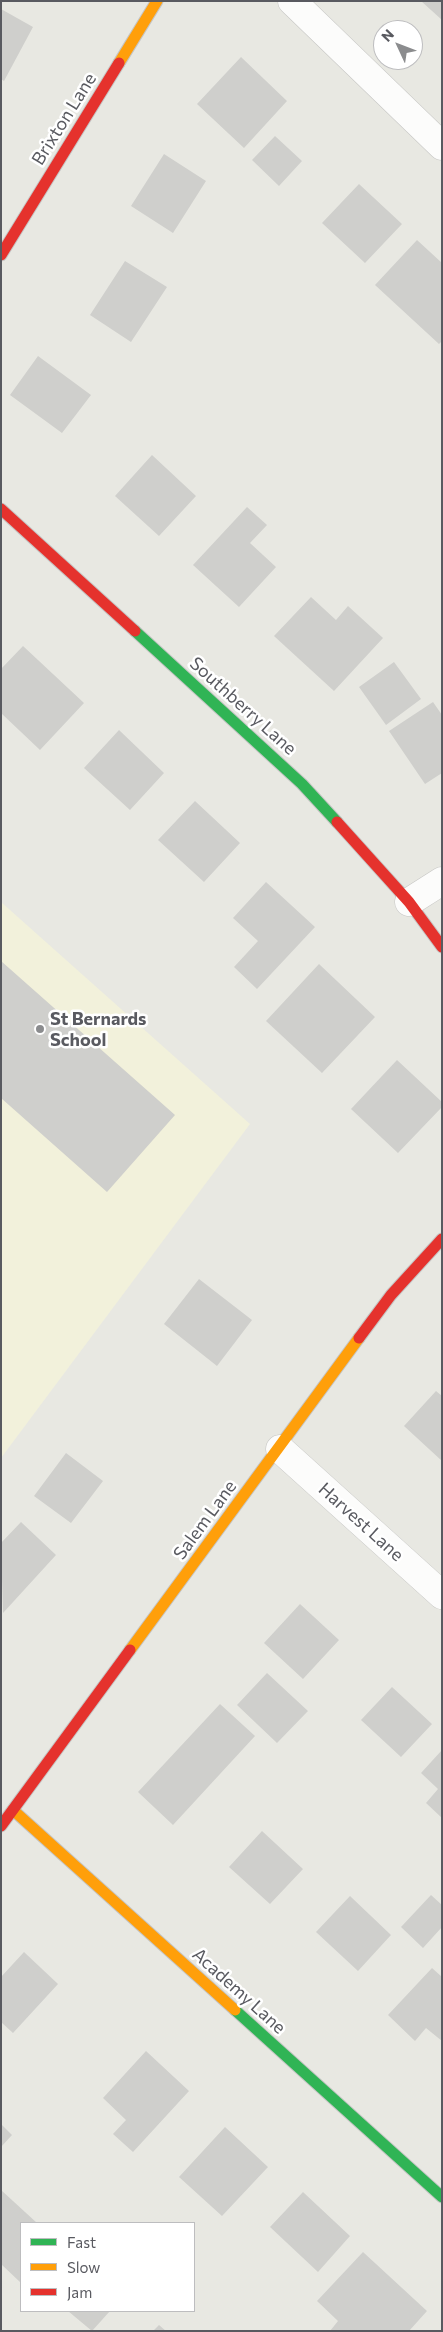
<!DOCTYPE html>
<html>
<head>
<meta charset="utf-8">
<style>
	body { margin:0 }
	#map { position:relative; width:443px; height:2332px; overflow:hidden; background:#e8e8e2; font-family:Commissioner,sans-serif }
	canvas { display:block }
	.frame { position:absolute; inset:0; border:2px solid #595a60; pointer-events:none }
	.legend { position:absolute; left:20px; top:2222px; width:175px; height:90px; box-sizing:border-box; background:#fff; border:1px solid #bdbdbf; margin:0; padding:6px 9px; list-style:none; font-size:15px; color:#595a60 }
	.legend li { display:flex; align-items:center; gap:10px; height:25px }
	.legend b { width:25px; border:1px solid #bdbdbf }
	.north { position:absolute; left:373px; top:20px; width:50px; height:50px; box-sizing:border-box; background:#fff; border:1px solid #bdbdbf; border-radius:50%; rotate:313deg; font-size:14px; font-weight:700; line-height:20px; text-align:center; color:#595a60 }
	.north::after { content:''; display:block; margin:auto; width:18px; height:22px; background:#8b8c8e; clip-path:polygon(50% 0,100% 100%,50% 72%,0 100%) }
</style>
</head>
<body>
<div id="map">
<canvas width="443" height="2332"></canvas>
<div class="frame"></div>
<ul class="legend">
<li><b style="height:6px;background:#30b455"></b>Fast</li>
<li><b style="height:6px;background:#ff9f0a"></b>Slow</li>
<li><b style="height:6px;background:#e5322d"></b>Jam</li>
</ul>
<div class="north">N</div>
</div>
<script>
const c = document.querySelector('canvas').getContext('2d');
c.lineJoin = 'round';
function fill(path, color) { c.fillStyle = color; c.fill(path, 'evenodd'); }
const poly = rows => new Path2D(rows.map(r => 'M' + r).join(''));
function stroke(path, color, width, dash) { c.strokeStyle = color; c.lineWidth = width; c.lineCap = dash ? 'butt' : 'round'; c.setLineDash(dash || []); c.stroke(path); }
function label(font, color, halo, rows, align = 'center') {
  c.font = font + ' Commissioner,sans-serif'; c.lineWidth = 5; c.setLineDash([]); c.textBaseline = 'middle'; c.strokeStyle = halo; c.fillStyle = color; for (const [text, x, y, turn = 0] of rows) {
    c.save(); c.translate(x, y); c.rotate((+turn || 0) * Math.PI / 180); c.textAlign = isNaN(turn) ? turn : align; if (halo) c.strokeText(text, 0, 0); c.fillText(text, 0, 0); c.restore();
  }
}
fill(poly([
	[1,902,250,1124,1,1458]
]), '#f2f1db');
fill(poly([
	[421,1,442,1,442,20],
	[1,9,33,27,4,81,1,79],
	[241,57,287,101,244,148,197,104],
	[275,136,302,161,279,186,252,160],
	[164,154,206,181,173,233,131,206],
	[359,184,402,224,365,263,322,223],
	[417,240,442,263,442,341,439,344,375,285],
	[125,261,167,287,131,342,90,315],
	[38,356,91,395,62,433,10,395],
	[152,455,196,496,159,536,115,496],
	[247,507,267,525,250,543,276,567,239,607,193,565],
	[311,597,336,620,348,606,383,638,334,691,274,636],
	[23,646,84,703,40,750,1,713,1,669],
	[394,662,421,699,386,725,359,687],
	[433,702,442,715,442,773,425,784,389,731],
	[119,730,164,773,130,810,84,768],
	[195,801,240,843,204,882,158,840],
	[266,882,315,927,257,989,234,967,258,941,233,918],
	[1,961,175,1115,107,1192,1,1098],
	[319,964,375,1017,322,1073,266,1021],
	[397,1060,442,1102,442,1107,398,1153,351,1109],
	[199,1279,252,1320,217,1366,164,1324],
	[436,1391,442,1396,442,1461,404,1426],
	[66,1453,103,1481,71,1523,34,1496],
	[21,1522,56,1555,3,1613,1,1543],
	[300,1604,339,1640,303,1679,264,1643],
	[267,1673,308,1711,277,1743,237,1705],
	[392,1687,432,1724,401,1757,361,1720],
	[220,1704,255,1736,173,1825,138,1792],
	[442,1750,442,1818,426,1803,438,1789,421,1773],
	[262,1831,303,1869,270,1904,229,1867],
	[431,1895,442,1905,442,1927,423,1948,401,1927],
	[350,1896,391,1935,358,1971,316,1932],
	[24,1952,58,1984,13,2033,1,2022,1,1977],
	[432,1968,442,1977,442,2041,426,2028,415,2041,388,2015],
	[146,2051,189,2091,133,2152,113,2134,126,2120,103,2098],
	[1,2124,12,2135,1,2147],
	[225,2127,268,2167,222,2216,179,2177],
	[1,2190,37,2223,21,2223,21,2283,1,2264],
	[303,2192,350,2236,318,2272,270,2227],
	[363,2252,427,2311,409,2331,330,2331,338,2321,317,2301],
	[68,2311,110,2311,92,2331],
	[159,2325,166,2331,153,2331]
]), '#cfcfcc');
const street = poly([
	[292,1,442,146],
	[409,902,442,881],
	[280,1449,442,1595]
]);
const fast = poly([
	[135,631,302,784,337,822],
	[235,2010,442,2197]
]);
const slow = poly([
	[119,63,157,1],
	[130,1650,359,1338],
	[13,1810,235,2010]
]);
const jam = poly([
	[1,255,119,63],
	[1,509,135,631],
	[337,822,409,902,442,947],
	[359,1338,391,1295,442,1239],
	[1,1826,130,1650]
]);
stroke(street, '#c6c6c4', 29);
stroke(fast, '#c5c5c4', 13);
stroke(slow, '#c5c5c4', 13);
stroke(jam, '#c5c5c4', 13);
stroke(street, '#fcfcfb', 28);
stroke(fast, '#30b455', 11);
stroke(slow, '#ff9f0a', 11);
stroke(jam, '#e5322d', 11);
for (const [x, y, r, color] of [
	[40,1029,5,"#8b8c8e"]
]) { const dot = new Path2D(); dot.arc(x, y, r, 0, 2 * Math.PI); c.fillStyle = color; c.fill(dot); stroke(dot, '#fff', 2); }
label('18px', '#595a60', '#fff', [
	["Brixton Lane",64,119,-58],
	["Southberry Lane",243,706,42],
	["Salem Lane",205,1520,-54],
	["Harvest Lane",361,1522,42],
	["Academy Lane",239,1991,42]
]);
label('bold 18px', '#595a60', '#fff', [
	["St Bernards",50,1019],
	["School",50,1040]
], 'left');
</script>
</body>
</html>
